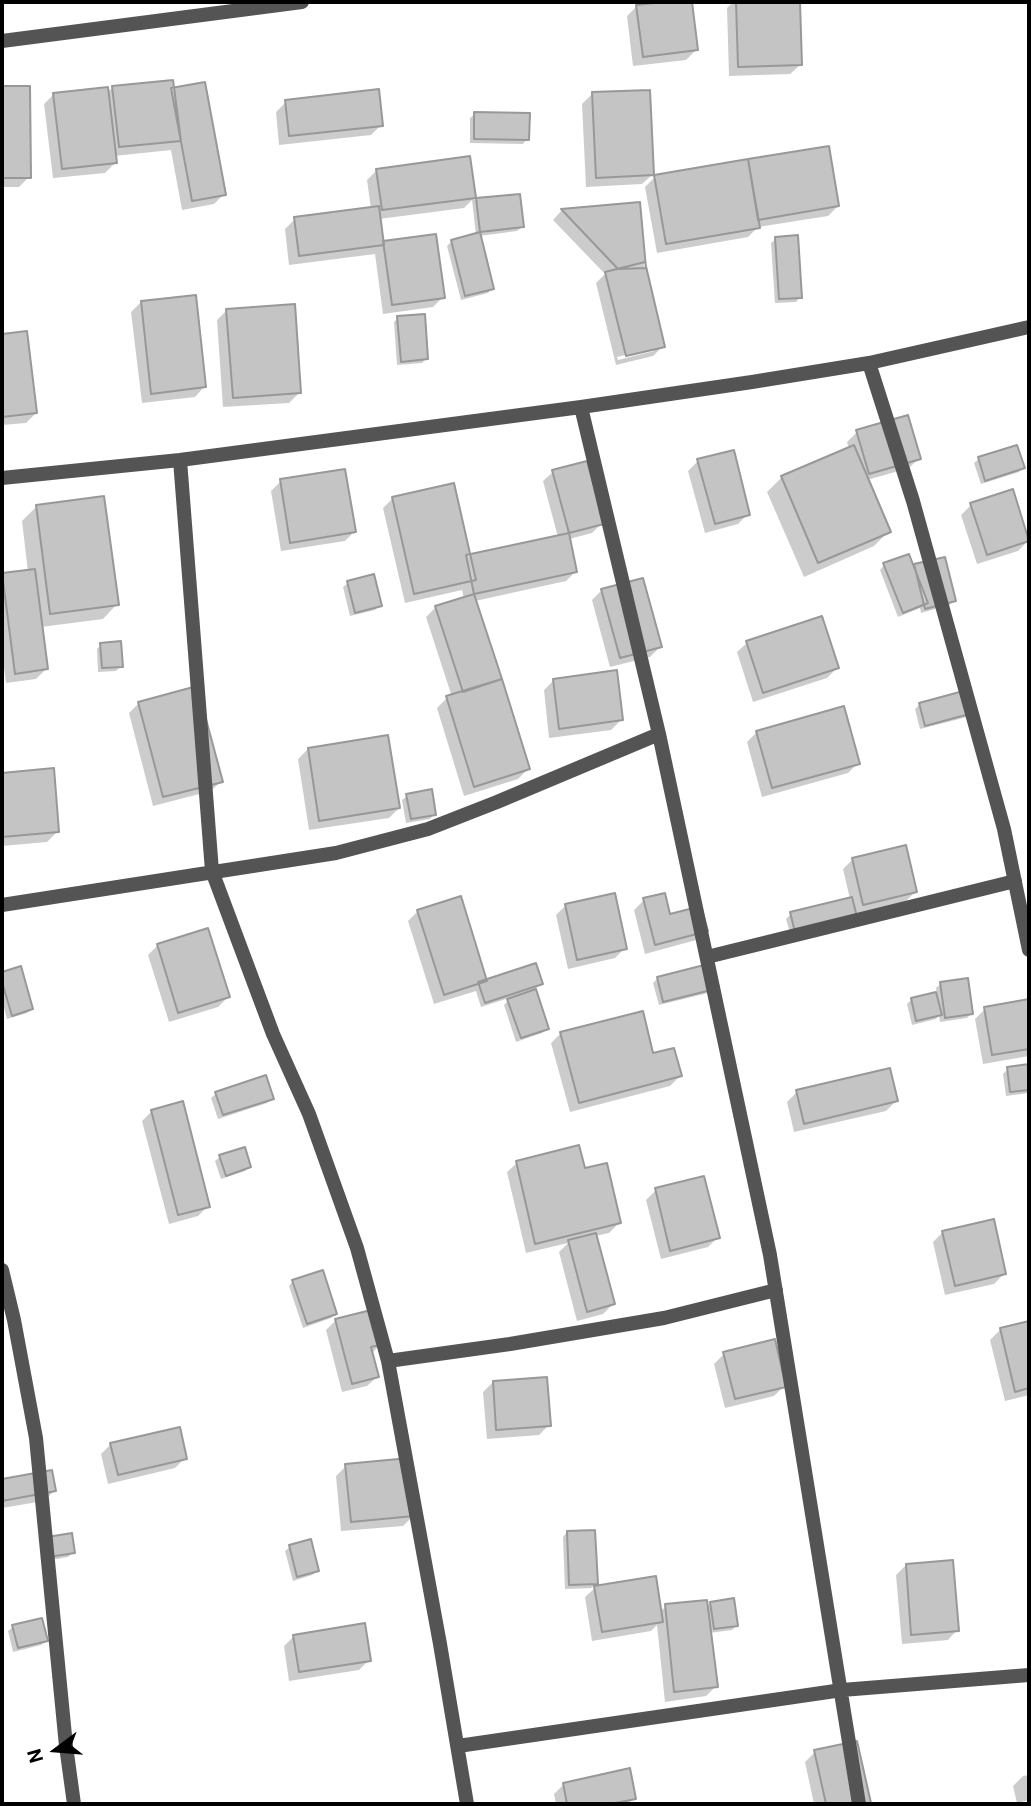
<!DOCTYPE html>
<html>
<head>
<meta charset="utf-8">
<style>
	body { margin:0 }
	#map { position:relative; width:1031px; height:1806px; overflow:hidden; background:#fff; font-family:Roboto,sans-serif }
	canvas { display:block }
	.frame { position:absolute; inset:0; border:4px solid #000; pointer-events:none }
	.north { position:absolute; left:21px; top:1715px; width:70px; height:70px; -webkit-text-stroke:5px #fff; paint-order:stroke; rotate:254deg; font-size:19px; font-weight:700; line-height:28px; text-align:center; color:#000 }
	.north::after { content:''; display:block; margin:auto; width:24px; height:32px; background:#000; clip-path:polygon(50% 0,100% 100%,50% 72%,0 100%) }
</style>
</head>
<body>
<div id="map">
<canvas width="1031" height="1806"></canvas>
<div class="frame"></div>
<div class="north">N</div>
</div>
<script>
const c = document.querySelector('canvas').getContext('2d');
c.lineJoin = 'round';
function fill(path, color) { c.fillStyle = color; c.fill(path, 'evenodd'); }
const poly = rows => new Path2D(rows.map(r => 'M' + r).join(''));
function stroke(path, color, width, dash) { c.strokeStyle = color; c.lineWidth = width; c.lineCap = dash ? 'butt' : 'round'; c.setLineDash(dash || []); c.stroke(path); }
fill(poly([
	[678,2,690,2,696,50,686,60,633,66,627,16,637,6],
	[733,2,798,2,800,65,790,74,729,76,727,8],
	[2,88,28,88,29,177,19,187,2,187],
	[112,88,173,89,224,194,214,204,182,210,171,150,114,156,115,163,105,173,53,178,44,104,54,94,107,93],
	[592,94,652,175,642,184,586,187,582,104],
	[286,102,381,125,371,135,279,145,276,112],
	[475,114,527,139,523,144,470,143,470,118],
	[469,158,474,200,518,196,522,227,517,231,479,236,492,288,488,293,461,300,447,246,451,242,476,235,472,200,464,208,379,219,382,243,443,297,433,307,383,314,375,254,289,265,285,229,295,219,371,209,367,180,377,170],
	[655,177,838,206,828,216,758,227,748,237,657,253,645,187],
	[638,204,644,265,663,346,653,356,616,365,596,283,605,274,553,220,562,210],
	[654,348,654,351,618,360,617,357],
	[776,239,800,297,796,302,775,303,771,243],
	[141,302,204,387,195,397,142,403,131,312],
	[227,310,299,393,289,403,223,407,217,320],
	[398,318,426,359,422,363,397,365,394,322],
	[26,333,36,413,26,423,2,425,2,336],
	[857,432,919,458,909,468,867,480,889,531,874,546,804,577,767,492,782,477,849,449,847,442],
	[979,459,1023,467,1019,472,981,484,974,463],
	[698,461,748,514,738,524,705,533,688,471],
	[553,472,602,523,592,533,569,539,576,571,566,581,475,601,528,769,518,779,464,796,437,708,447,698,452,697,426,617,436,607,464,599,462,590,405,603,383,508,393,498,469,556,558,537,543,481],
	[281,481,355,531,345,541,281,551,271,491],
	[971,505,1028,541,1018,551,977,564,961,515],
	[36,507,117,604,103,619,41,627,46,669,36,679,6,683,2,651,2,576,28,572,22,521],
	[943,559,954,601,949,605,921,613,920,608,898,617,880,570,884,565,912,566],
	[348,583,380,605,375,610,350,616,343,587],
	[602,590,660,647,650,657,610,667,592,600],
	[747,643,837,668,827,678,753,702,737,652],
	[101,645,121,666,116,671,98,672,97,649],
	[554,680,621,720,611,730,549,738,544,690],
	[966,692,967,717,920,729,915,709,920,704],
	[139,703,221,781,211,791,153,806,129,713],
	[757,732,858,763,848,773,762,797,747,742],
	[308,749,399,808,389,818,309,830,298,759],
	[52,770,57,832,47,842,2,846,2,774],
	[407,796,434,814,430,819,406,823,402,800],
	[853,859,916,891,906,901,792,940,786,919,791,914,850,899,843,869],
	[644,900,669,916,700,908,696,940,645,954,634,910],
	[566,905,625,948,615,958,568,969,556,915],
	[418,911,486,983,541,984,534,990,547,1028,542,1033,516,1042,504,1005,512,997,481,1007,476,991,434,1004,408,921],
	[158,945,228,997,218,1007,169,1022,148,955],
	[20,969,31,1008,27,1013,7,1019,2,1000,2,974],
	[658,978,712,992,659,1005,653,983],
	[941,984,971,1014,967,1018,940,1022,939,1015,936,1019,912,1025,907,1004,911,1000,937,994,936,988],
	[1029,1001,1029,1056,983,1064,975,1019,985,1009],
	[561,1033,652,1055,680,1076,670,1086,570,1112,551,1043],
	[1029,1066,1029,1093,1006,1096,1003,1074,1008,1069],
	[797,1092,896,1101,886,1111,794,1132,787,1102],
	[216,1094,272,1098,267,1103,218,1119,211,1098],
	[152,1111,208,1206,198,1216,169,1224,142,1121],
	[220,1157,249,1167,245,1171,221,1179,215,1161],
	[517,1163,583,1170,619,1223,609,1233,595,1236,613,1304,603,1314,577,1321,559,1252,568,1243,526,1253,507,1172],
	[656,1190,718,1237,708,1247,661,1259,646,1200],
	[943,1232,1004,1274,994,1284,945,1295,933,1242],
	[293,1281,335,1314,331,1318,303,1328,289,1286],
	[336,1320,382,1343,372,1353,377,1377,367,1386,342,1392,326,1330],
	[1029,1323,1029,1395,1005,1401,990,1340,1000,1330],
	[724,1354,784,1386,774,1396,725,1408,714,1364],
	[493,1382,549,1425,539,1435,487,1439,483,1392],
	[111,1444,185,1458,175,1468,108,1484,101,1454],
	[346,1466,413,1516,403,1526,341,1531,336,1476],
	[51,1472,54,1491,44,1501,2,1508,2,1481],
	[567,1532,596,1584,591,1588,654,1578,660,1612,666,1606,706,1608,711,1603,737,1625,732,1630,709,1633,716,1686,706,1696,665,1702,657,1625,651,1631,592,1641,585,1597,595,1588,565,1589,563,1537],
	[43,1544,73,1552,68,1557,45,1561],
	[290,1547,317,1571,312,1575,293,1581,285,1551],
	[906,1565,957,1630,948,1640,902,1644,896,1575],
	[13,1627,46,1641,41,1645,13,1652,8,1631],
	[294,1636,369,1660,359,1670,289,1681,284,1646],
	[815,1752,869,1803,867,1804,814,1804,805,1762],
	[1029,1775,1029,1800,1017,1803,1013,1786,1023,1776],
	[564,1784,634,1798,628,1804,556,1804,554,1794]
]), '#0003');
const building = poly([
	[663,2,692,2,698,50,643,57,636,5,663,2],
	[736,2,800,2,802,65,738,67,736,2],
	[173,80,181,141,119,147,112,86,173,80],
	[205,82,226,195,192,201,171,88,205,82],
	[2,86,30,86,31,178,2,178,2,86],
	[108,87,117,163,62,169,53,93,108,87],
	[379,89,383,126,289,136,285,100,379,89],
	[650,90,654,175,596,178,592,92,650,90],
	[474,112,530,113,529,140,474,139,474,112],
	[829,146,839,206,758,220,748,159,829,146],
	[470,156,476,198,382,210,376,169,470,156],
	[748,159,760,228,666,244,654,175,748,159],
	[520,194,524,227,480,232,476,198,520,194],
	[640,202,646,268,618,269,561,209,640,202],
	[379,206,384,245,299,256,294,217,379,206],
	[480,232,494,289,465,296,451,240,480,232],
	[436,234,445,298,392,305,383,241,436,234],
	[798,235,802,298,779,299,775,237,798,235],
	[645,262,665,347,626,356,605,272,645,262],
	[196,295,206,387,151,394,141,301,196,295],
	[295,304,301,393,233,398,226,309,295,304],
	[425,314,428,359,401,362,397,316,425,314],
	[27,331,37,413,2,417,2,334,27,331],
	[908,415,921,459,869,474,856,430,908,415],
	[854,445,891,532,818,563,781,476,854,445],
	[1017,445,1025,468,985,481,978,457,1017,445],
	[734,450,750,515,715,524,697,459,734,450],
	[587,461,604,524,569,533,552,470,587,461],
	[345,469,356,532,290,543,280,479,345,469],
	[454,483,476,580,414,594,392,497,454,483],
	[1013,489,1029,541,987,555,970,503,1013,489],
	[104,496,119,605,50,614,36,505,104,496],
	[569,533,577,572,474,594,466,555,569,533],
	[909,554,928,603,903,613,883,563,909,554],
	[945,557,956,601,925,609,914,564,945,557],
	[35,569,48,669,15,674,2,573,35,569],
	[374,574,382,606,355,613,347,581,374,574],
	[643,578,662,647,620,658,601,589,643,578],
	[474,594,502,679,463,692,435,606,474,594],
	[822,616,839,668,763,693,746,641,822,616],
	[121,641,123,667,102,668,100,643,121,641],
	[617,670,623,720,559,729,553,679,617,670],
	[502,679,530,769,474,787,446,696,502,679],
	[197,686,223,782,163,797,138,702,197,686],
	[967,690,973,713,925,726,919,703,967,690],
	[844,706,860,764,772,788,756,731,844,706],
	[388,735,400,808,319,821,308,748,388,735],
	[54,768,59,832,2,837,2,773,54,768],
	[432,789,436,815,411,819,406,794,432,789],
	[906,845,917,892,863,905,852,858,906,845],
	[615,893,627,949,577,960,565,904,615,893],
	[665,893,670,914,701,906,708,931,655,945,643,898,665,893],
	[461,896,487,981,444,995,417,910,461,896],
	[852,897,858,921,796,936,790,912,852,897],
	[208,928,230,997,178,1013,157,944,208,928],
	[536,963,543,984,485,1003,478,982,536,963],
	[712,963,719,988,663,1002,657,977,712,963],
	[21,966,33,1009,12,1016,2,982,2,972,21,966],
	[968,978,973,1014,945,1018,940,982,968,978],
	[536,989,549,1029,521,1038,507,999,536,989],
	[936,992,942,1015,916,1021,911,998,936,992],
	[1029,999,1029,1049,992,1055,984,1007,1029,999],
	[643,1011,653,1053,674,1048,682,1076,579,1103,560,1032,643,1011],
	[1029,1064,1029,1090,1010,1092,1007,1067,1029,1064],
	[890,1068,898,1101,804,1124,796,1090,890,1068],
	[266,1075,274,1099,223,1115,215,1092,266,1075],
	[183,1101,210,1207,178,1215,151,1110,183,1101],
	[579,1145,585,1168,607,1163,621,1223,535,1244,516,1161,579,1145],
	[245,1147,251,1167,226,1176,219,1155,245,1147],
	[704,1176,720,1238,670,1251,655,1188,704,1176],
	[994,1219,1006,1274,955,1286,942,1231,994,1219],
	[596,1233,615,1304,587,1312,568,1240,596,1233],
	[323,1270,337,1314,307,1324,292,1280,323,1270],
	[375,1309,384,1344,371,1347,379,1377,352,1384,335,1319,375,1309],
	[1029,1321,1029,1388,1015,1392,1000,1328,1029,1321],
	[775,1339,786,1387,735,1399,723,1352,775,1339],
	[547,1377,551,1426,496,1430,493,1381,547,1377],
	[180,1427,187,1459,118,1475,110,1443,180,1427],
	[409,1458,414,1516,351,1522,345,1464,409,1458],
	[52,1470,56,1491,2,1501,2,1479,52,1470],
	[595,1530,598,1584,569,1585,567,1531,595,1530],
	[72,1533,75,1553,49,1557,47,1537,72,1533],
	[311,1539,319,1571,297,1577,289,1545,311,1539],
	[953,1560,959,1631,911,1635,906,1564,953,1560],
	[656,1576,663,1622,602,1632,594,1586,656,1576],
	[734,1598,738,1626,714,1629,710,1602,734,1598],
	[707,1600,718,1687,674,1692,665,1604,707,1600],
	[42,1618,48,1641,18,1648,12,1625,42,1618],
	[365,1623,371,1661,299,1672,293,1635,365,1623],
	[857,1741,871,1803,826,1804,814,1750,857,1741],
	[630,1768,636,1799,610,1804,567,1804,563,1783,630,1768]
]);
fill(building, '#c4c4c4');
stroke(building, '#989898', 2);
stroke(poly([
	[2,41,302,2],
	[869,363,913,501,1004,829,1029,950],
	[581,407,659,734,770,1255,859,1804],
	[180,460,212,871,273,1034,309,1114,357,1248,388,1361,440,1644,467,1804],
	[2,478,180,460,581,407,752,382,869,363,1029,327],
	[2,905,336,853,428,829,497,802,659,734],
	[707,957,1015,881],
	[2,1270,14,1320,36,1438,66,1746,74,1804],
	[388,1361,510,1344,664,1318,776,1290],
	[458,1746,842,1690,1029,1675]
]), '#545454', 14);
</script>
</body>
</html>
